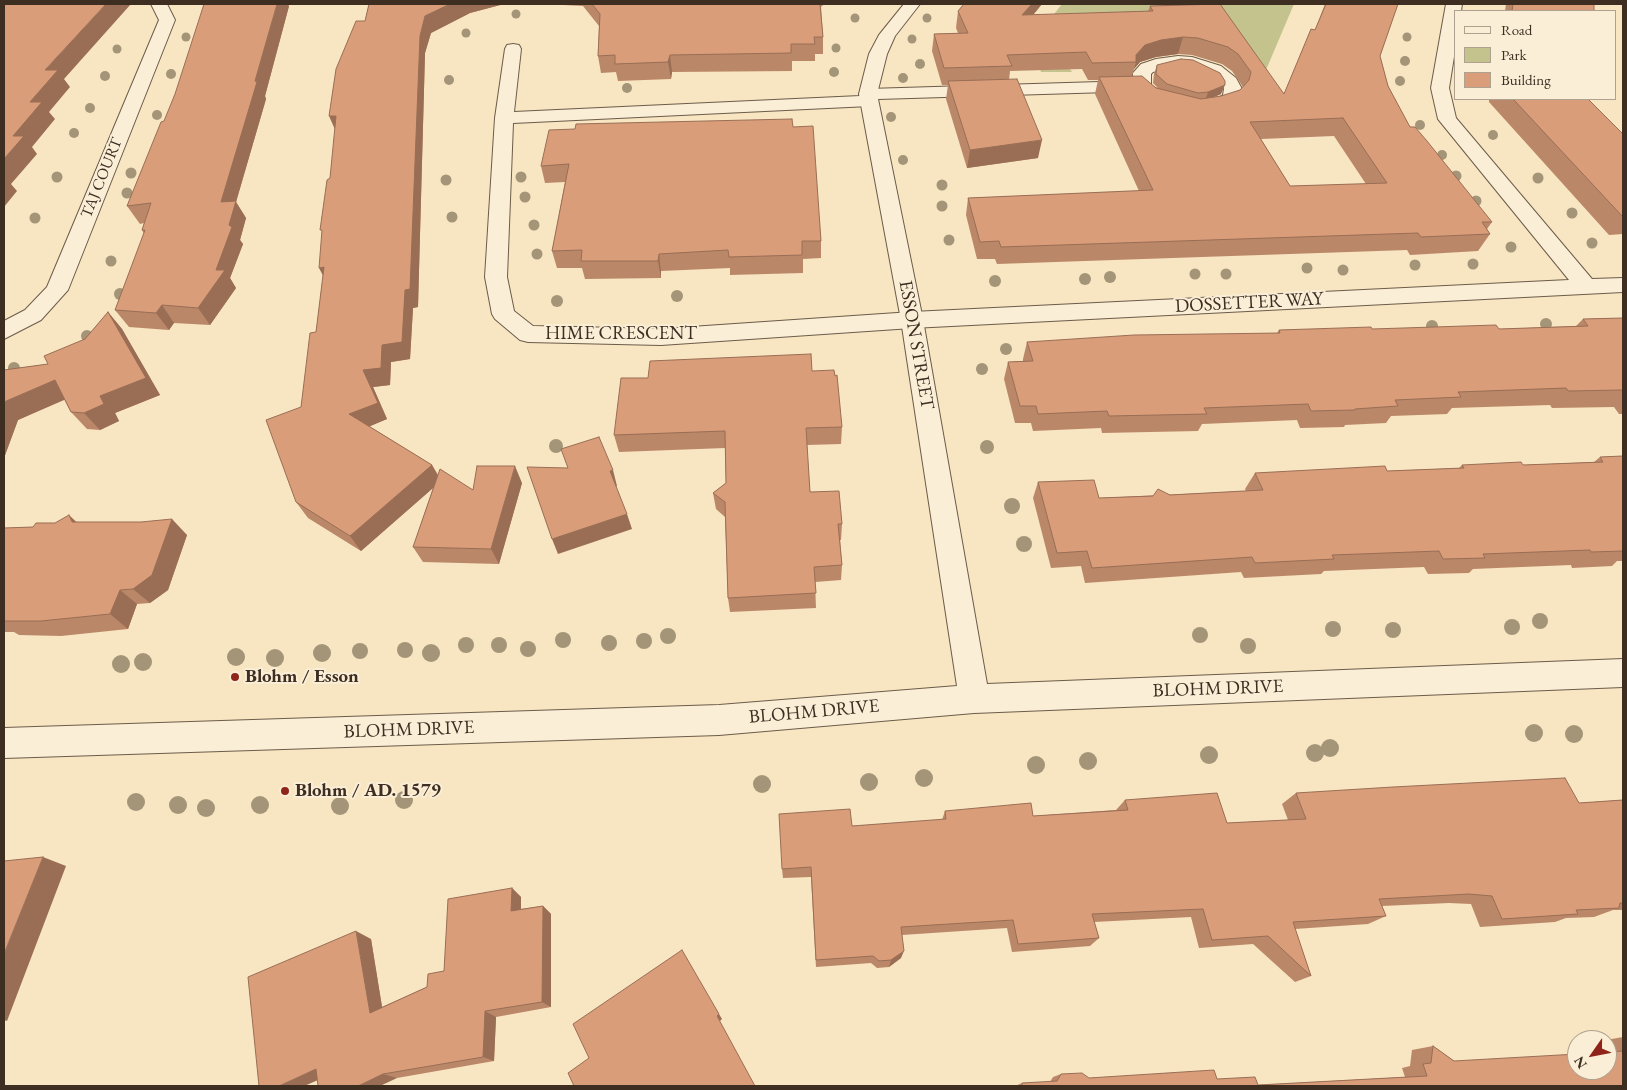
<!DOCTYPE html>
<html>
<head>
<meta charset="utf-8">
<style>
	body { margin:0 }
	#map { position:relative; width:1627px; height:1090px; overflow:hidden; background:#f8e5c1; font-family:"EB Garamond",serif }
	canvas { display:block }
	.frame { position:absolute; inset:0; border:5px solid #3e2e22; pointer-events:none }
	.legend { position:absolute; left:1454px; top:10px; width:162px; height:90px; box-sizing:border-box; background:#faeed7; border:1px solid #afa18f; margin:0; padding:6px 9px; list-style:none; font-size:15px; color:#3e2e22 }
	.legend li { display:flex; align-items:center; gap:10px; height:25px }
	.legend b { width:25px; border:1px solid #afa18f }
	.north { position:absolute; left:1567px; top:1030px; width:50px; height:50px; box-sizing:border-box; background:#faeed7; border:1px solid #afa18f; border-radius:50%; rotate:237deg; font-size:14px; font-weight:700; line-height:20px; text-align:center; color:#3e2e22 }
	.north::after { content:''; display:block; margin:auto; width:18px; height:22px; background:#8f2418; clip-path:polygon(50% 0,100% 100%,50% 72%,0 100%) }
</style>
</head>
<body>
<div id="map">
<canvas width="1627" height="1090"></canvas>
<div class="frame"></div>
<ul class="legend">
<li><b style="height:6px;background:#faeed7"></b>Road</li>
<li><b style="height:14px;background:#c4c38e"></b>Park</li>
<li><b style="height:14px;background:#da9d7a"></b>Building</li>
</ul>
<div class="north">N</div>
</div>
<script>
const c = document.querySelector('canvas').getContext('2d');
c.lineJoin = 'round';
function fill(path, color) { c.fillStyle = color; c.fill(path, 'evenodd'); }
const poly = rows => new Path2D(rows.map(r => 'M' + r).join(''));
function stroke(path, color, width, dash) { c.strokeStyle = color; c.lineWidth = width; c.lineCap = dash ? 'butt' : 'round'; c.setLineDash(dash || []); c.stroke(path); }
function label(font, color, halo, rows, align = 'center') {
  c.font = font + ' "EB Garamond",serif'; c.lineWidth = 4; c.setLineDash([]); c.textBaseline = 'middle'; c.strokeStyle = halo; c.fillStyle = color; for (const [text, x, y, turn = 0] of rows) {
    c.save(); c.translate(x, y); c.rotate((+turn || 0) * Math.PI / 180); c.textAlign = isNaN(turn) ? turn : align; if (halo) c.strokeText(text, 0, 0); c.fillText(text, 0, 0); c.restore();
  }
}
fill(poly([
	[1062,4,1294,4,1263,77,1232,55,1050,39,1072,72,1041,72,1031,43]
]), '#c4c38e');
const minor = poly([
	[151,4,167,4,175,20,68,290,41,320,4,339,4,321,25,310,47,287,159,20,151,4],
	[1446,4,1462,4,1461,11,1456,11,1456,44,1449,88,1456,118,1592,279,1623,278,1623,292,912,328,661,345,528,342,520,340,495,319,492,314,485,277,495,118,505,49,507,45,513,44,519,45,521,49,514,112,860,96,859,94,862,90,868,89,1133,81,1133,73,1141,64,1156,59,1178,56,1192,57,1221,66,1236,78,1242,89,1238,100,1225,110,1202,113,1196,112,1193,108,1196,104,1214,101,1223,95,1224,89,1222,85,1209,74,1190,67,1178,66,1153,72,1151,74,1151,86,1148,90,1142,91,878,99,876,105,870,106,513,123,507,277,514,311,533,326,661,329,912,312,1569,280,1438,119,1431,88,1446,4]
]);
const tertiary = poly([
	[904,4,920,4,895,36,887,54,877,94,923,320,987,684,1623,659,1623,687,974,713,719,735,4,758,4,728,719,705,957,686,901,320,859,94,869,54,879,35,904,4]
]);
stroke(minor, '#6c5c4a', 2);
stroke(tertiary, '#6c5c4a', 2);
fill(minor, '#faeed7');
fill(tertiary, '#faeed7');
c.fillStyle = '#a49578';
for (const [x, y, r] of [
	[516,14,4.5],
	[855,18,4.5],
	[927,18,4.5],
	[466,33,4.5],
	[186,37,4.5],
	[1407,37,4.5],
	[912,39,4.5],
	[836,48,4.5],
	[117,49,4.5],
	[1405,61,5],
	[920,64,5],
	[834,72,5],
	[171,74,5],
	[105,76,5],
	[903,78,5],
	[449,80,5],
	[1400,81,5],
	[627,88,5],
	[90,108,5],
	[157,115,5],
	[891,117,5],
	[1420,125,5],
	[74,133,5],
	[1493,135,5],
	[1442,155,5],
	[903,160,5],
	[131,173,5.5],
	[1456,176,5.5],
	[57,177,5.5],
	[521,177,5.5],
	[1538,178,5.5],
	[446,180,5.5],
	[942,185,5.5],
	[127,193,5.5],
	[525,197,5.5],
	[1476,201,5.5],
	[942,206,5.5],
	[1572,213,5.5],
	[452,217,5.5],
	[35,218,5.5],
	[534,225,5.5],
	[949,240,5.5],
	[1592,243,5.5],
	[1511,247,5.5],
	[537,254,5.5],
	[111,261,5.5],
	[1473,264,5.5],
	[1415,265,5.5],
	[1307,268,5.5],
	[1343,270,5.5],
	[1195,274,5.5],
	[1226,274,5.5],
	[1110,277,6],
	[1085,279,6],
	[995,281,6],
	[120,294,6],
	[677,296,6],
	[557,301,6],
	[1546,324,6],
	[1432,326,6],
	[87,336,6],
	[1006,349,6],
	[14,368,6],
	[982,369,6],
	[556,446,7],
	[987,447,7],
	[1012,506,8],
	[1024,544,8],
	[1540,621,8],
	[1512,627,8],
	[1333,629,8],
	[1393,630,8],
	[1200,635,8],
	[668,636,8],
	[563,640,8],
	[644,641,8],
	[609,643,8],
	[466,645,8],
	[499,645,8],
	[1248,646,8],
	[528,649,8],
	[405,650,8],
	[360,651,8],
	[322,653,9],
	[431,653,9],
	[236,657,9],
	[275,658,9],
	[143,662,9],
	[121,664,9],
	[1534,733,9],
	[1574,734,9],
	[1330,748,9],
	[1315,753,9],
	[1209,755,9],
	[1088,761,9],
	[1036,765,9],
	[924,778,9],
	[869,782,9],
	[762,784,9],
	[404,800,9],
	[136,802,9],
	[178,805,9],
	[260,805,9],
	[340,806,9],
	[206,808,9]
]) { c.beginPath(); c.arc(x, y, r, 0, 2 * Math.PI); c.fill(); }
fill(poly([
	[369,4,504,4,470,13,431,33,425,53,418,307,413,308,410,359,391,362,390,385,373,387,387,419,369,426,432,465,438,475,473,490,522,483,499,564,423,562,413,547,433,488,361,551,308,518,296,502,301,407,316,332,323,275,365,21],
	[544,4,824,4,821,7,823,37,823,54,815,54,815,61,792,61,792,71,672,72,671,79,618,81,616,72,601,73,598,56,599,26,583,6],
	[964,4,1042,4,1033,15,1148,11,1150,6,1207,4,1284,94,1311,29,1315,30,1325,4,1398,4,1380,56,1388,86,1410,127,1492,222,1487,229,1490,234,1478,251,1410,255,1407,250,997,264,995,259,977,259,966,215,968,198,1139,191,1095,94,1098,80,1088,80,1082,69,1010,71,1009,80,1038,158,967,168,946,99,948,85,942,85,932,51,934,34,958,33,956,28,958,11],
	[1178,54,1192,55,1222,64,1232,71,1243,87,1240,90,1221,96,1213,97,1221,94,1157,65,1154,74,1153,83,1158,88,1132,76,1134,69,1140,62,1156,57],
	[1334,136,1366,184,1290,186,1261,139],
	[1506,4,1594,4,1594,11,1505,11],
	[289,6,265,96,266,99,236,202,246,218,240,240,243,244,230,278,236,288,210,325,174,323,169,330,129,327,115,310,144,234,142,230,144,223,140,224,127,206,164,121],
	[1489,99,1588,99,1623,134,1623,234,1609,235,1489,102],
	[793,127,821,241,821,258,803,259,803,273,730,275,730,268,661,271,661,278,585,279,582,268,557,268,552,251,565,182,545,183,541,166],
	[108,312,122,329,160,395,115,413,119,421,100,430,87,429,71,412,64,399,18,420,4,458,4,370,48,364,85,339],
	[1623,318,1623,414,1619,414,1614,407,1552,408,1550,405,1452,408,1447,414,1391,416,1386,423,1345,425,1344,427,1300,428,1297,420,1202,424,1198,431,1102,433,1101,428,1033,431,1031,423,1015,423,1004,379,1008,362,1023,361,1023,359,1027,342,1277,333,1279,330,1372,329,1499,329,1576,326,1583,319],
	[812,371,842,427,841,444,807,445,810,492,842,524,841,540,840,540,842,565,841,580,815,582,816,608,730,612,728,598,725,517,716,509,713,493,726,483,725,448,619,452,614,435],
	[1623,456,1623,561,1617,561,1612,566,1572,568,1571,565,1473,569,1469,573,1428,574,1424,567,1324,571,1321,574,1244,578,1241,572,1085,583,1081,566,1051,568,1033,498,1038,482,1099,498,1246,491,1245,489,1255,473,1387,471,1459,468,1462,465,1523,465,1594,462,1600,457],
	[77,522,187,535,168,590,150,603,137,604,128,629,61,636,19,635,14,632,4,632,4,528,33,527],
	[1296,793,1579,803,1623,800,1623,910,1613,910,1594,917,1566,918,1555,922,1480,927,1471,904,1449,903,1382,906,1386,916,1368,924,1295,929,1311,976,1295,982,1253,944,1199,948,1191,917,1094,922,1099,938,1090,946,1012,952,1007,928,902,935,901,958,889,967,877,968,871,963,816,967,811,877,783,878,782,869,852,826,942,820,945,811,1033,816,1116,810,1125,800,1227,823,1288,820,1282,804],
	[512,888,521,897,521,909,543,906,551,914,551,1007,496,1017,494,1061,397,1078,318,1080,304,1086,371,939,382,1007,427,987,444,971],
	[1623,1037,1623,1086,1015,1086,1022,1083,1050,1082,1053,1077,1061,1074,1089,1078,1217,1079,1258,1085,1405,1077,1402,1068,1410,1066,1412,1050,1433,1046,1454,1061,1607,1070,1607,1040,1606,1040]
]), '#bb8769');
fill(poly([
	[106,4,131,4,64,79,70,87,49,112,55,119,32,147,37,154,11,184,17,191,4,207,4,159,13,136,45,70],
	[277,4,288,4,289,6,265,96,266,99,236,202,246,218,240,240,243,244,230,278,236,288,210,325,198,308,216,270,229,225,221,202],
	[450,4,504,4,470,13,431,33,425,53,418,307,413,308,410,359,391,362,390,385,373,387,387,419,359,431,349,414,363,370,382,345,420,36,425,16],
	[1032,4,1042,4,1019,32,1022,15],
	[1183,37,1178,54,1156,57,1140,62,1134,69,1136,62,1136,55,1145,45,1161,40],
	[670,55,672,72,671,79,668,62],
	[1225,85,1221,94,1205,101,1208,92],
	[329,116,336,116,337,134],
	[1042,140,1038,158,967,168,970,150],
	[659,254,661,271,661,278,658,261],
	[324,267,328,285,319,268],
	[162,305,174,323,169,330,156,313],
	[108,312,122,329,160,395,115,413,119,421,100,430,84,413,100,396],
	[55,380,71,397,18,420,4,458,4,402],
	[432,465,441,481,361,551,350,536],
	[515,466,522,483,499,564,491,549],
	[613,470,617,486,614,487,610,471],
	[627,514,632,529,558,554,552,539],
	[69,515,86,531,72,522],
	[172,519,187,535,168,590,150,603,133,589],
	[120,590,137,604,128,629,110,614],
	[43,857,66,866,7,1021,4,1020,4,954],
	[512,888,521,897,521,919,511,911],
	[543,906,551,914,551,1007,542,1002],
	[356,931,371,939,384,1019,370,1013],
	[904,951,901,958,889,967,891,960],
	[485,1011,496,1017,494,1061,483,1057],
	[719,1014,722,1019,720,1021,717,1016],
	[316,1069,333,1073,304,1086,279,1086],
	[383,1074,397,1078,380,1086,358,1086]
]), '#996e55');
const building = poly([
	[4,4,106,4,45,70,58,70,30,102,42,102,13,136,24,136,4,159,4,4],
	[204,4,277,4,255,81,257,82,221,202,236,201,229,225,232,227,216,270,225,270,198,308,162,305,156,313,115,310,145,230,142,230,151,203,127,206,161,122,164,121,175,94,204,4],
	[369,4,450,4,425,16,420,36,410,289,405,290,402,342,382,345,381,368,363,370,378,403,349,414,432,465,350,536,296,502,266,420,301,407,310,333,316,332,324,267,319,268,322,230,320,230,327,180,330,178,336,116,329,116,336,69,356,21,365,21,369,4],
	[592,4,820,4,823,37,814,37,815,44,791,44,791,53,670,55,668,62,615,64,615,55,598,56,600,14,592,4],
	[964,4,1032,4,1022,15,1153,11,1150,6,1220,4,1284,94,1311,29,1315,30,1326,4,1398,4,1380,56,1388,86,1410,127,1415,127,1427,141,1492,222,1482,222,1490,234,1421,237,1418,233,1001,247,999,241,980,242,968,198,1153,190,1099,77,1142,76,1156,88,1201,99,1221,96,1240,90,1249,80,1251,72,1238,54,1228,47,1198,38,1183,37,1161,40,1145,45,1136,55,1136,62,1092,63,1086,52,1007,55,1012,66,944,68,934,34,968,33,958,11,964,4],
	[1343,118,1387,183,1290,186,1250,122,1343,118],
	[1513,4,1594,4,1594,11,1512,11,1513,4],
	[1181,59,1193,60,1220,73,1225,81,1225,85,1208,92,1198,93,1167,84,1156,74,1157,65,1181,59],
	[1017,79,1042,140,970,150,948,81,1017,79],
	[1513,99,1588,99,1623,134,1623,217,1513,99],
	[792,119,793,127,813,126,821,241,802,241,802,255,729,257,728,250,659,254,658,261,581,261,582,250,552,251,569,164,541,166,549,130,575,129,576,124,792,119],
	[108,312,146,378,100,396,104,404,84,413,71,412,55,380,4,402,4,370,48,364,44,356,85,339,108,312],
	[1623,318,1623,390,1568,391,1566,388,1458,392,1461,397,1395,400,1398,406,1355,409,1355,410,1311,411,1308,404,1204,408,1207,414,1109,416,1107,411,1038,414,1036,406,1020,406,1008,362,1033,361,1027,342,1134,335,1280,333,1279,330,1371,327,1372,329,1496,325,1499,329,1588,326,1583,319,1623,318],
	[811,354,812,371,834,370,835,376,837,375,842,427,806,428,810,492,839,491,842,524,838,524,842,565,814,567,816,593,728,598,725,502,713,493,726,483,725,431,614,435,621,378,648,378,650,361,811,354],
	[599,437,613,470,610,471,627,514,552,539,527,467,568,468,561,449,599,437],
	[1623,456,1623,551,1591,552,1590,550,1483,554,1485,558,1443,559,1439,551,1332,555,1334,559,1255,563,1252,557,1092,568,1087,551,1057,553,1038,482,1094,480,1099,498,1153,496,1158,489,1170,495,1263,490,1255,473,1385,466,1387,471,1464,468,1462,465,1521,462,1523,465,1603,462,1600,457,1623,456],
	[477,466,515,466,491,549,413,547,440,469,473,490,477,466],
	[69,515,72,522,141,522,172,519,152,575,133,589,120,590,110,614,41,621,4,621,4,528,33,527,36,523,55,523,69,515],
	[1565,778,1579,803,1623,800,1623,903,1620,903,1619,908,1576,910,1578,914,1502,919,1492,896,1469,894,1379,899,1386,916,1293,922,1311,976,1268,936,1212,940,1203,909,1092,914,1099,938,1018,944,1013,920,901,927,904,951,891,960,879,961,873,956,816,960,811,867,782,869,779,814,850,809,852,826,946,819,945,811,1031,803,1033,816,1128,810,1125,800,1217,793,1227,823,1306,819,1296,793,1393,787,1565,778],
	[43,857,4,954,4,861,43,857],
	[512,888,511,911,543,906,542,1002,485,1011,483,1057,383,1074,358,1086,318,1086,316,1069,279,1086,259,1086,248,977,356,931,370,1013,427,987,428,974,444,971,448,899,512,888],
	[682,950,719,1014,717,1016,755,1086,574,1086,568,1073,589,1058,573,1024,682,950],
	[1433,1046,1454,1061,1577,1054,1577,1070,1607,1070,1607,1052,1623,1051,1623,1048,1623,1086,1022,1086,1022,1083,1057,1081,1061,1074,1082,1073,1089,1078,1214,1070,1217,1079,1255,1077,1258,1085,1427,1076,1423,1064,1431,1063,1433,1046]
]);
fill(building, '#da9d7a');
stroke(building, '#996e55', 1);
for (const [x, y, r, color] of [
	[235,677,5,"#8f2418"],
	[285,791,5,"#8f2418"]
]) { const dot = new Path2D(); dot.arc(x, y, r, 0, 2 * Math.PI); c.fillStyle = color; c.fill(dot); stroke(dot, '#faeed7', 2); }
label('16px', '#3e2e22', '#faeed7', [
	["TAJ COURT",102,178,-68]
]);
label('19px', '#3e2e22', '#faeed7', [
	["DOSSETTER WAY",1249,303,-3],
	["HIME CRESCENT",621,334],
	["ESSON STREET",916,345,80],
	["BLOHM DRIVE",1218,689,-2],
	["BLOHM DRIVE",814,712,-5],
	["BLOHM DRIVE",409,730,-2]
]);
label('bold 19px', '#3e2e22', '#faeed7', [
	["Blohm / Esson",245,677],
	["Blohm / AD. 1579",295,791]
], 'left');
</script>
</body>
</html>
